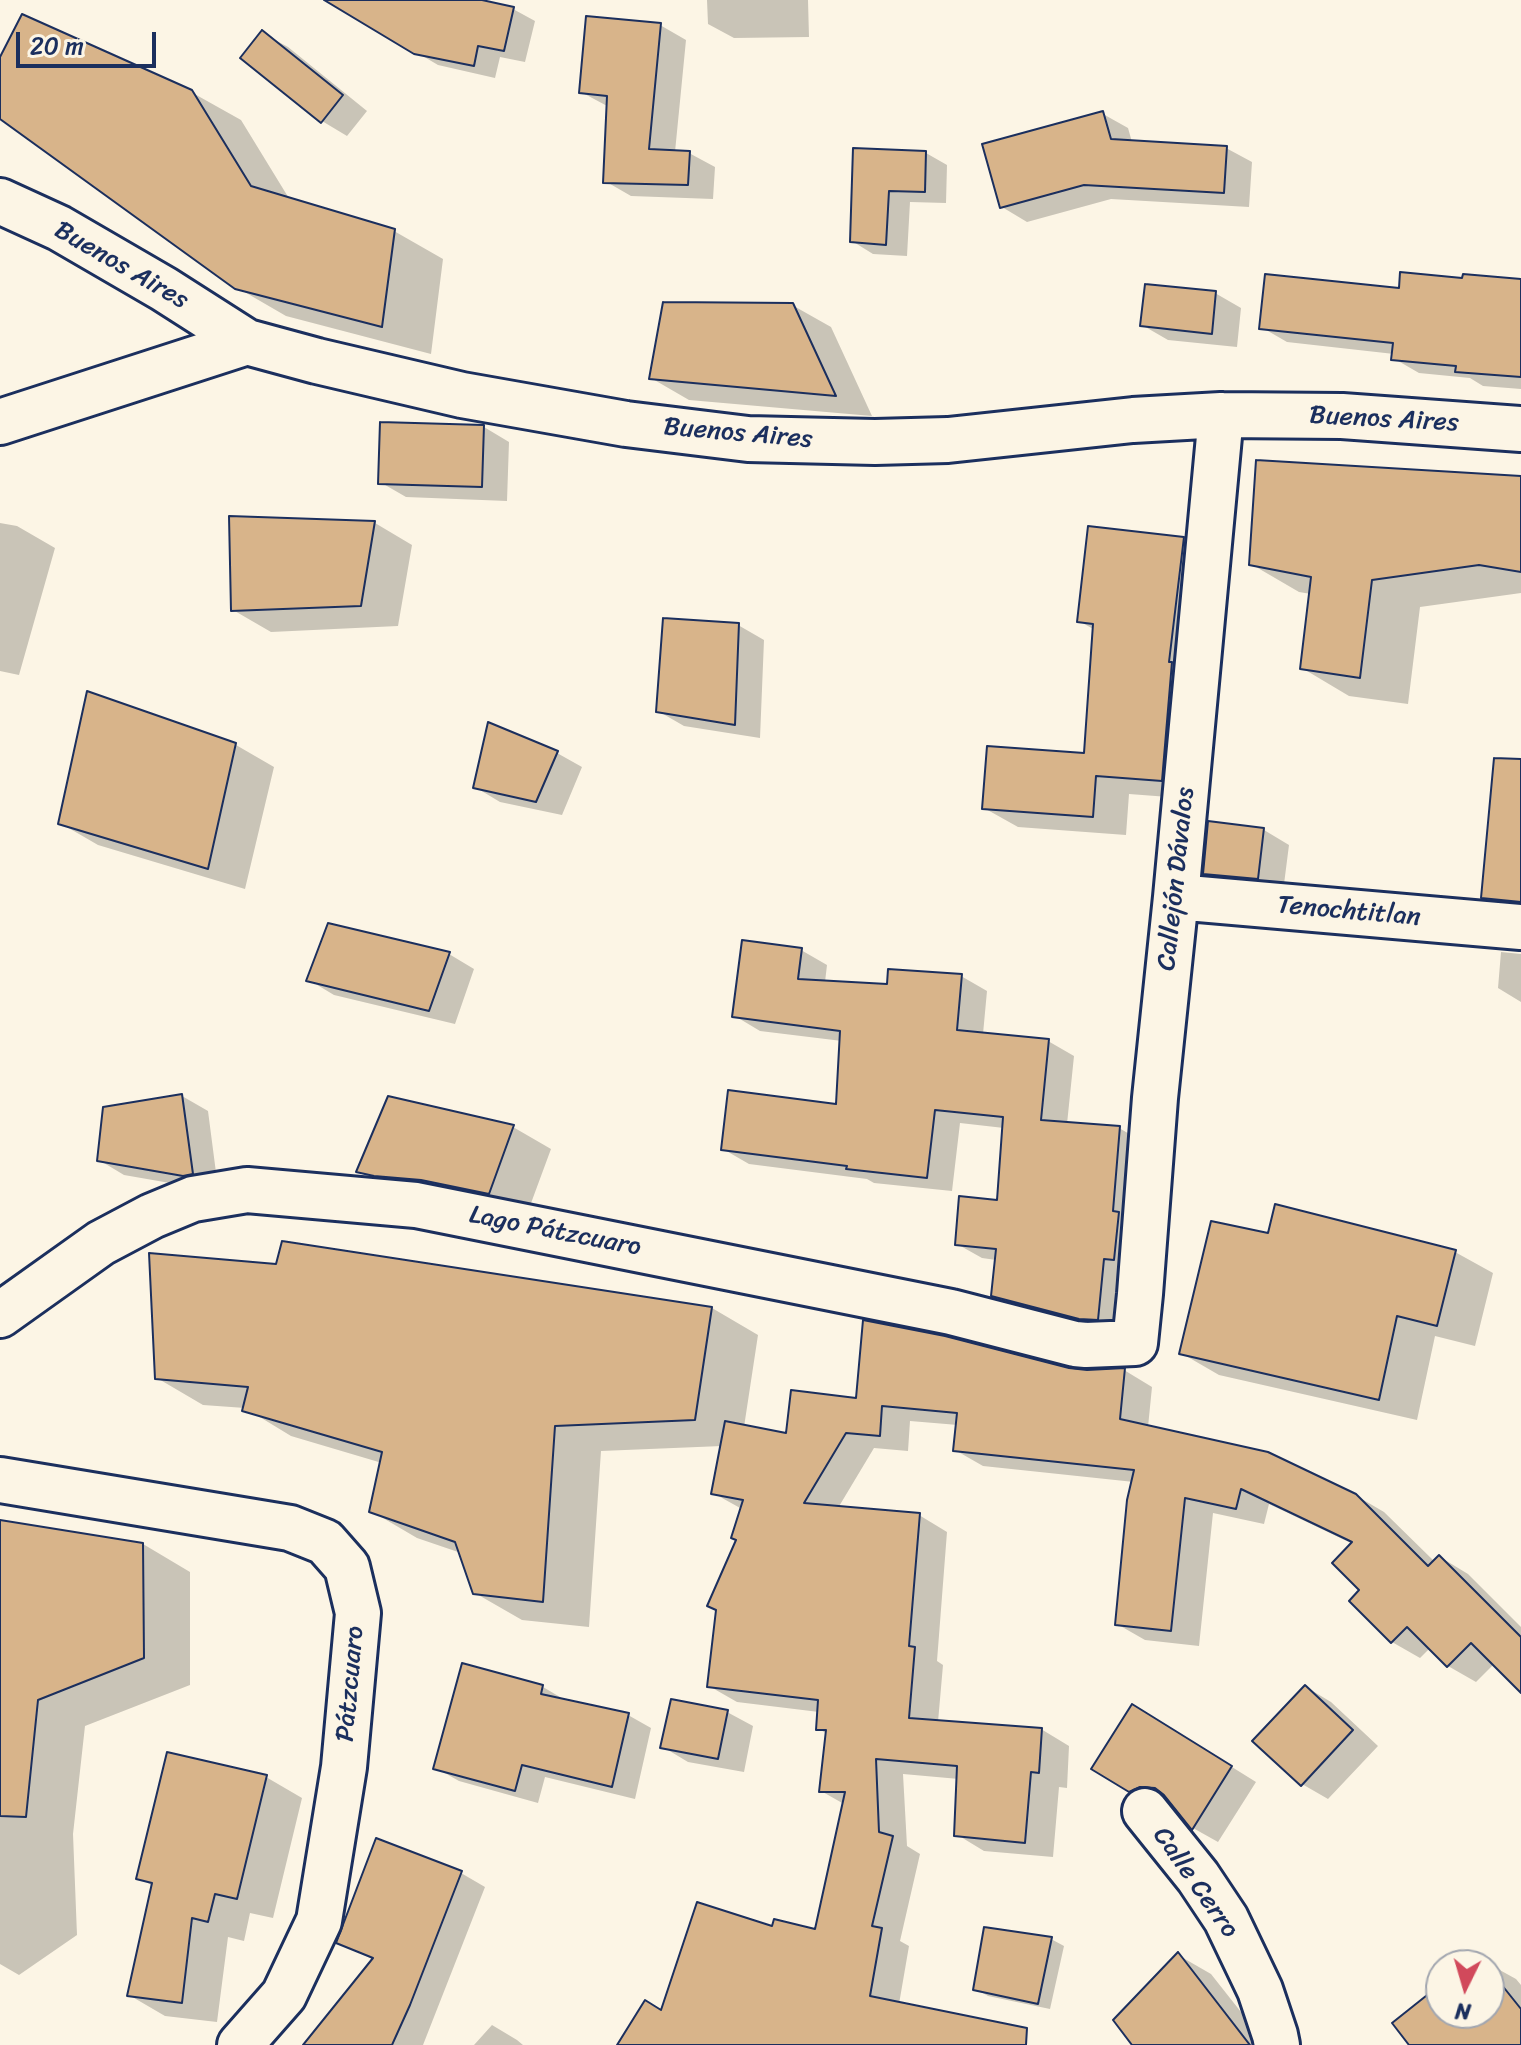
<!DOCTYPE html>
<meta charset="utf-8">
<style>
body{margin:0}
#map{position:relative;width:1521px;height:2045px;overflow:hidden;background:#fcf5e5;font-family:Sriracha,sans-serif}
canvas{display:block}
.north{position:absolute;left:1425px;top:1949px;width:80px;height:80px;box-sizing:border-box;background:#fcf5e5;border:2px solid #a2a6af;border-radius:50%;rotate:185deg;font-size:22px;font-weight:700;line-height:32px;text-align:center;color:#1b2f5e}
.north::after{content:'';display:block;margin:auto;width:28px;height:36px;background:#d1495b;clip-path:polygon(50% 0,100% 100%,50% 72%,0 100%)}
.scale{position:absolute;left:16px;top:32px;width:140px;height:36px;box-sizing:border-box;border:4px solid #1b2f5e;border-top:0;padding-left:10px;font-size:24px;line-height:28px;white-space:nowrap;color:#1b2f5e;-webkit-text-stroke:6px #fcf5e5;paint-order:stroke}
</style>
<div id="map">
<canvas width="1521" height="2045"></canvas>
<div class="north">N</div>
<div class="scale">20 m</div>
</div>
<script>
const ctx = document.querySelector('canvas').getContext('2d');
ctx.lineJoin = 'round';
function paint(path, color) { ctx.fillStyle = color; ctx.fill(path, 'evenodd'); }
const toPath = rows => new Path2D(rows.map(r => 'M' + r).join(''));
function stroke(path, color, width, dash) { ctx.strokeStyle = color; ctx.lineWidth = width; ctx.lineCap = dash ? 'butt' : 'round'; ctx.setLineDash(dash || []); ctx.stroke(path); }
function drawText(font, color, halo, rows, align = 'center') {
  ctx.font = font + ' Sriracha,sans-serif'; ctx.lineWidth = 6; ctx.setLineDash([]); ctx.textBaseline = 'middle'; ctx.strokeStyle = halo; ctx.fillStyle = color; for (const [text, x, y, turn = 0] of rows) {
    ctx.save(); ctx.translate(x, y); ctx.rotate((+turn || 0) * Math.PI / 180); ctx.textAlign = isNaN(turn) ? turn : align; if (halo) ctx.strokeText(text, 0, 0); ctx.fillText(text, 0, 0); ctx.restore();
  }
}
paint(toPath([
 [371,0,473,0,513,9,535,21,525,62,500,57,495,78,438,65,360,19],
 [707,0,808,0,809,37,734,38,708,24],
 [660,25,686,40,675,152,689,153,715,167,713,199,631,196,605,181,609,107,581,92],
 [262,33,288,47,367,111,347,136,322,121],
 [0,61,191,92,241,120,290,200,394,231,443,259,431,354,286,316,236,287,0,116],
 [1103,114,1128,128,1132,142,1226,148,1252,162,1249,207,1111,199,1027,222,1002,207],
 [855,150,926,153,947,165,946,203,910,202,907,256,873,254,852,241],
 [1521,281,1521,389,1483,386,1470,378,1419,373,1393,358,1394,354,1287,342,1261,327,1400,290],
 [1215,293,1241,308,1237,347,1168,340,1142,325],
 [792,305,831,327,872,416,689,400,651,378],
 [484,427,509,442,507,501,406,497,380,482],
 [1521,478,1521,593,1420,607,1408,704,1349,696,1302,668,1311,594,1299,592,1251,564],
 [231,518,375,523,412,545,398,626,271,632,233,610],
 [0,523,17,526,55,548,19,675,0,671],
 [1183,539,1217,558,1195,799,1129,794,1126,835,1018,827,984,808,1085,755,1095,630,1079,621],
 [738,625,764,640,760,738,684,726,658,711],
 [89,694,236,745,274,767,245,889,98,845,60,823],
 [557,753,582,767,562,815,500,802,475,787],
 [1521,781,1521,919,1484,897],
 [1264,830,1289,845,1283,892,1231,888,1205,873],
 [801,950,827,965,825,982,889,986,961,976,987,991,983,1034,1048,1041,1074,1056,1067,1124,1119,1128,1145,1143,1123,1333,1019,1310,993,1295,996,1260,982,1258,957,1244,998,1202,1004,1128,960,1123,952,1191,874,1183,867,1179,749,1164,723,1149,838,1106,842,1041,760,1031,735,1016],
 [1501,952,1521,954,1521,1002,1498,988],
 [449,954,474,969,455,1024,334,995,309,980],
 [182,1096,208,1111,218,1188,210,1190,124,1175,99,1160],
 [513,1127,551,1149,527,1214,396,1193,358,1171],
 [1269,1235,1455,1252,1493,1273,1475,1346,1435,1336,1417,1420,1219,1375,1181,1353],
 [283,1243,712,1308,758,1335,744,1427,788,1436,858,1401,1069,1370,1124,1370,1152,1387,1148,1427,1355,1495,1384,1512,1435,1562,1440,1557,1468,1574,1521,1627,1521,1690,1494,1664,1476,1682,1448,1666,1430,1648,1420,1658,1392,1642,1362,1590,1353,1544,1269,1504,1264,1524,1213,1513,1199,1646,1145,1640,1117,1624,1134,1482,983,1466,955,1450,958,1425,910,1421,908,1451,874,1448,838,1508,919,1515,947,1532,937,1661,943,1665,938,1722,1041,1729,1069,1746,1067,1788,1059,1787,1053,1857,984,1851,956,1834,959,1779,903,1774,907,1846,920,1854,900,1941,909,1946,899,2004,1006,2045,619,2045,773,1928,816,1932,844,1804,821,1791,827,1734,818,1728,819,1712,737,1702,709,1686,738,1540,742,1509,713,1493,722,1446,601,1451,589,1627,522,1620,475,1593,461,1553,417,1538,371,1511,382,1463,291,1436,245,1408,203,1405,157,1378,278,1267],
 [0,1522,143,1544,190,1572,190,1685,85,1726,73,1834,77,1935,19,1975,0,1964],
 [463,1665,543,1687,565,1700,628,1715,651,1728,635,1799,545,1777,538,1803,459,1781,436,1768],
 [1306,1687,1331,1702,1378,1746,1328,1799,1302,1784],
 [727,1712,753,1726,744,1772,688,1762,663,1747],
 [1158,1721,1256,1782,1218,1842,1193,1828,1171,1801,1167,1800,1156,1806,1130,1791],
 [266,1777,302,1798,273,1918,250,1913,244,1941,228,1937,217,2022,165,2016,129,1995,153,1886,139,1878],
 [461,1873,485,1887,423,2045,306,2045,374,1960,339,1942],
 [1051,1939,1064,1946,1050,2009,988,1996,976,1989],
 [1178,1955,1211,1974,1267,2045,1134,2045],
 [1478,1958,1516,1979,1521,1985,1521,2045,1412,2045,1441,1987,1441,2013,1489,2013,1489,1965,1469,1965],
 [492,2025,517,2040,523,2045,474,2045]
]), '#0003');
const building = toPath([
 [324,0,482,0,514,7,504,51,478,46,474,66,414,54,324,0],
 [22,14,192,90,251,186,395,229,382,327,235,289,0,119,0,57,22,14],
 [586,16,661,23,649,149,690,151,688,185,603,183,607,96,579,93,586,16],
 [262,30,343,95,321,123,240,58,262,30],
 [1103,111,1111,139,1227,146,1224,193,1084,185,1000,208,982,144,1103,111],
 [853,148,926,151,925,192,889,191,886,245,850,242,853,148],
 [1400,272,1462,278,1463,274,1521,279,1521,377,1455,372,1456,366,1391,360,1393,343,1259,329,1265,274,1399,288,1400,272],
 [1145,284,1216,291,1212,334,1140,326,1145,284],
 [663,302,793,303,836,396,649,379,663,302],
 [380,422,484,425,482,487,378,484,380,422],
 [1256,460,1521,476,1521,572,1479,565,1372,580,1360,678,1300,669,1311,577,1249,565,1256,460],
 [229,516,375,521,361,606,231,611,229,516],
 [1088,526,1184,537,1169,662,1172,662,1162,781,1096,776,1093,817,982,809,987,746,1084,753,1093,624,1077,622,1088,526],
 [663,618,739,623,735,725,656,712,663,618],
 [87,691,236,743,208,869,58,824,87,691],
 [488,722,558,751,536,802,473,788,488,722],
 [1494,758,1521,759,1521,902,1481,898,1494,758],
 [1208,821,1264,828,1258,879,1203,874,1208,821],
 [328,923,450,952,429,1011,306,981,328,923],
 [742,940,802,948,798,979,887,984,888,969,962,974,957,1030,1049,1039,1041,1120,1120,1126,1113,1211,1119,1212,1114,1260,1104,1259,1098,1320,1079,1319,991,1296,996,1249,955,1245,959,1196,997,1200,1003,1117,935,1110,927,1178,846,1169,847,1166,721,1150,728,1090,836,1104,840,1031,732,1017,742,940],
 [182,1094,193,1174,183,1176,97,1161,103,1107,182,1094],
 [388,1096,514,1125,489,1194,421,1180,374,1176,356,1172,388,1096],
 [1275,1204,1456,1250,1437,1326,1397,1316,1379,1400,1179,1354,1211,1221,1268,1233,1275,1204],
 [282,1241,712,1307,695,1420,555,1426,543,1602,473,1594,455,1542,369,1512,382,1452,242,1411,248,1387,155,1379,149,1253,276,1264,282,1241],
 [863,1320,945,1336,1069,1368,1087,1370,1125,1368,1120,1419,1268,1452,1356,1494,1428,1566,1439,1555,1521,1637,1521,1693,1471,1643,1447,1667,1407,1627,1391,1643,1349,1601,1359,1590,1332,1563,1352,1542,1241,1489,1236,1509,1185,1498,1171,1631,1115,1625,1127,1500,1134,1470,953,1451,957,1413,882,1406,880,1436,846,1433,804,1503,920,1513,909,1646,915,1647,909,1718,1042,1728,1039,1773,1031,1772,1025,1843,954,1836,957,1766,876,1759,879,1832,893,1836,872,1926,882,1928,870,1996,1027,2028,1026,2045,617,2045,645,2000,661,2010,697,1902,772,1926,774,1919,815,1929,845,1792,819,1792,826,1730,816,1730,818,1700,707,1687,716,1610,707,1606,736,1540,731,1538,743,1500,711,1494,725,1421,786,1433,791,1390,856,1398,863,1320],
 [0,1520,143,1543,144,1658,38,1700,26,1817,0,1816,0,1520],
 [462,1663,543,1685,541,1694,629,1713,612,1787,522,1765,515,1791,433,1769,462,1663],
 [1305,1685,1353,1730,1301,1786,1252,1741,1305,1685],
 [671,1699,728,1710,718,1759,660,1748,671,1699],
 [1132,1704,1232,1766,1192,1830,1164,1795,1155,1788,1140,1787,1129,1792,1091,1769,1132,1704],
 [167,1752,267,1775,237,1899,215,1894,208,1922,192,1918,182,2003,127,1996,152,1883,136,1879,167,1752],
 [376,1838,462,1871,410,2005,392,2045,303,2045,373,1958,336,1943,376,1838],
 [984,1927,1052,1937,1038,2004,973,1990,984,1927],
 [1178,1952,1250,2045,1132,2045,1113,2020,1178,1952],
 [1489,1969,1521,2009,1521,2045,1409,2045,1392,2023,1441,1984,1441,2013,1489,2013,1489,1969]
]);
paint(building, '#d8b48a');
stroke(building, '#1b2f5e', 2);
const minor = toPath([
 [0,201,59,228,164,289,247,342,317,361,462,395,626,424,748,439,875,442,948,440,1133,420,1221,415,1342,416,1521,429],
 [0,422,247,342],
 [1176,897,1521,927],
 [0,1315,101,1243,152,1216,193,1199,247,1190,416,1205,951,1312,1075,1344,1086,1345,1135,1343,1140,1294,1155,1098,1176,897,1221,415],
 [0,1480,290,1528,325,1542,347,1567,358,1613,344,1767,319,1921,284,1995,240,2045],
 [1145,1811,1198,1877,1226,1919,1260,1990,1275,2035,1277,2045]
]);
stroke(minor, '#1b2f5e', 50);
stroke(minor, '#fcf5e5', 44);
drawText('26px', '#1b2f5e', '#fcf5e5', [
 ["Buenos Aires",121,266,30],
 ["Buenos Aires",1384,420,3],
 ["Buenos Aires",738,434,5],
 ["Callejón Dávalos",1177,879,-84],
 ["Tenochtitlan",1349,912,5],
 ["Lago Pátzcuaro",555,1232,11],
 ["Pátzcuaro",351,1684,-85],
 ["Calle Cerro",1195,1883,55]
]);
</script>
